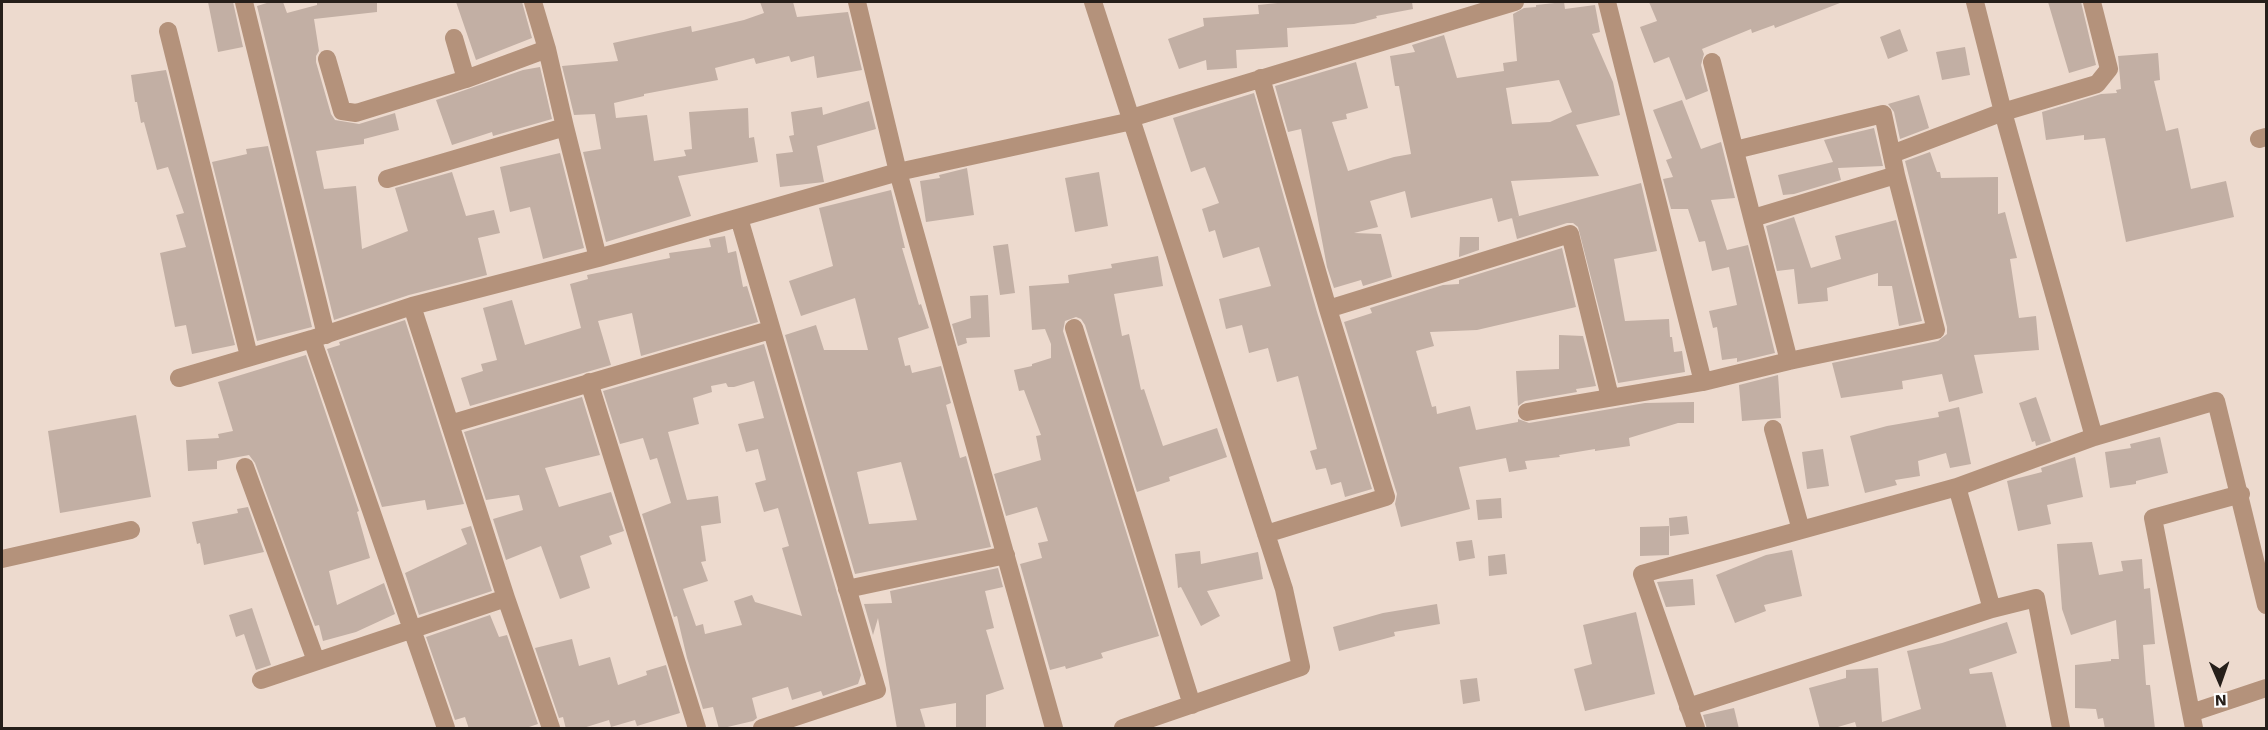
<!DOCTYPE html>
<style>
body{margin:0}
#map{position:relative;width:2268px;height:730px;overflow:hidden;background:#eddace;font-family:"Work Sans",sans-serif}
canvas{display:block}
.frame{position:absolute;inset:0;border:3px solid #261f1a;pointer-events:none}
.north{position:absolute;left:2190px;top:652px;width:60px;height:60px;-webkit-text-stroke:4px #fff;paint-order:stroke;rotate:178deg;font-size:16px;font-weight:700;line-height:24px;text-align:center;color:#261f1a}
.north::after{content:'';display:block;margin:auto;width:21px;height:27px;background:#261f1a;clip-path:polygon(50% 0,100% 100%,50% 72%,0 100%)}
</style>
<div id="map">
<canvas width="2268" height="730"></canvas>
<div class="frame"></div>
<div class="north">N</div>
</div>
<script>
const ctx = document.querySelector('canvas').getContext('2d');
ctx.lineJoin = 'round';
function paint(path, color) { ctx.fillStyle = color; ctx.fill(path, 'evenodd'); }
const toPath = rows => new Path2D(rows.map(r => 'M' + r).join(''));
function stroke(path, color, width, dash) { ctx.strokeStyle = color; ctx.lineWidth = width; ctx.lineCap = dash ? 'butt' : 'round'; ctx.setLineDash(dash || []); ctx.stroke(path); }
paint(toPath([
 [208,2,233,2,243,47,218,52],
 [270,2,283,2,287,13,317,5,317,2,377,2,377,12,314,19,319,51,316,56,316,62,331,114,335,120,359,124,395,113,399,130,364,139,364,144,316,151,324,189,356,186,362,249,408,231,395,188,452,172,466,216,494,210,500,233,478,238,487,275,409,295,334,320,257,6],
 [456,2,522,2,532,38,476,60],
 [760,2,793,2,797,17,848,12,862,70,817,78,814,56,791,62,789,56,756,64,754,58,715,68,718,80,644,94,644,96,614,103,616,118,647,115,654,161,686,156,684,150,692,149,689,112,748,108,749,138,754,137,758,162,678,176,691,216,606,242,583,152,601,149,595,114,574,115,562,66,618,61,613,43,691,26,692,32,744,20,764,13],
 [1287,2,1412,2,1413,9,1376,16,1377,18,1354,24,1287,28,1288,47,1236,50,1237,68,1207,70,1206,60,1179,69,1168,39,1204,26,1203,18,1259,14,1258,5],
 [1564,2,1565,9,1595,5,1600,32,1592,34,1613,82,1620,115,1576,125,1599,176,1511,181,1519,216,1498,222,1492,198,1411,218,1405,191,1370,201,1378,227,1354,233,1381,234,1392,277,1363,286,1361,280,1334,288,1327,267,1301,129,1288,132,1275,86,1356,62,1368,108,1346,114,1347,119,1332,122,1348,171,1394,157,1411,154,1399,86,1395,86,1390,56,1415,52,1412,45,1444,35,1457,78,1504,71,1503,63,1517,61,1513,14,1524,8,1536,7,1536,5],
 [1559,80,1572,112,1550,122,1512,124,1506,88],
 [1649,2,1840,2,1840,3,1775,28,1774,25,1752,33,1751,29,1702,49,1704,54,1701,65,1708,91,1686,100,1669,57,1654,63,1640,27,1657,21],
 [2048,2,2081,2,2096,65,2069,73],
 [1900,29,1908,51,1888,59,1880,37],
 [1965,47,1970,75,1942,80,1936,52],
 [2158,53,2160,80,2154,81,2166,131,2178,128,2191,189,2226,181,2234,217,2126,242,2105,138,2084,140,2084,135,2046,140,2042,112,2101,94,2117,93,2116,90,2121,89,2118,56],
 [540,67,552,119,493,136,492,132,452,145,436,100,523,70],
 [166,70,235,345,192,354,186,325,175,327,160,253,186,247,176,215,184,213,168,167,157,170,144,122,141,123,137,102,135,102,131,75],
 [1254,93,1317,312,1372,489,1345,497,1341,482,1331,485,1326,468,1316,470,1310,451,1317,449,1298,376,1277,382,1268,348,1249,353,1242,325,1226,329,1219,299,1271,286,1259,247,1223,258,1215,230,1209,232,1202,209,1219,203,1205,167,1191,172,1173,118],
 [1919,95,1929,128,1900,139,1894,112,1888,104],
 [1682,100,1701,149,1721,142,1735,198,1711,200,1727,250,1748,245,1775,353,1737,362,1737,358,1722,360,1717,327,1713,328,1709,311,1737,305,1729,267,1712,271,1705,241,1699,242,1688,209,1671,209,1663,179,1673,177,1666,160,1672,158,1653,110],
 [869,101,876,129,817,146,824,182,780,187,776,154,793,152,789,136,794,135,791,112,822,107,823,115],
 [1874,128,1883,166,1838,168,1841,180,1794,194,1783,195,1778,175,1833,162,1824,140],
 [268,146,312,327,257,341,212,162,247,154,246,149],
 [1930,152,1937,172,1940,172,1941,178,1998,177,1998,214,2005,212,2017,258,2010,259,2019,318,2036,316,2039,350,1974,355,1983,393,1949,402,1942,374,1902,381,1903,389,1841,398,1832,363,1938,341,1947,334,1947,327,1905,161],
 [560,153,584,248,543,259,530,207,510,212,500,167],
 [967,168,974,215,926,222,920,181,940,178,939,175],
 [1099,172,1108,226,1075,232,1065,178],
 [1641,183,1657,251,1614,259,1625,321,1669,319,1670,337,1672,337,1674,352,1682,351,1685,372,1618,383,1578,227,1573,223,1567,223,1517,239,1512,218],
 [891,190,905,248,902,248,919,305,921,304,929,328,898,338,905,366,910,365,912,373,941,366,951,403,946,405,960,458,966,456,991,547,855,574,785,335,816,325,824,350,868,350,855,298,801,316,789,281,833,266,819,208],
 [901,462,917,520,869,524,857,472],
 [1794,217,1811,268,1841,259,1835,236,1896,220,1922,321,1899,326,1892,286,1878,286,1878,273,1827,288,1828,301,1798,304,1794,269,1777,271,1766,226],
 [725,236,728,253,736,251,743,287,747,286,758,322,641,356,632,313,598,321,611,365,470,406,461,378,483,371,481,364,497,360,483,308,512,300,525,345,581,328,570,284,588,279,587,275,670,258,669,253,711,247,709,239],
 [1460,237,1479,237,1479,250,1459,257],
 [1008,244,1015,293,1000,295,993,246],
 [1562,248,1576,307,1477,330,1430,332,1434,346,1416,351,1432,407,1436,406,1437,414,1470,406,1476,430,1518,422,1518,419,1529,423,1645,403,1694,402,1694,423,1678,423,1629,438,1630,446,1595,451,1595,449,1559,455,1560,457,1525,461,1527,469,1509,472,1506,458,1459,467,1470,509,1401,527,1395,504,1397,494,1344,322,1372,313,1370,308,1443,285,1459,284,1459,280],
 [1158,256,1163,286,1114,294,1122,336,1129,334,1141,390,1144,389,1163,446,1217,428,1227,457,1169,477,1170,481,1137,492,1085,325,1081,319,1076,317,1065,321,1063,331,1159,636,1101,653,1103,658,1066,669,1065,666,1050,670,1020,564,1042,558,1038,543,1048,541,1037,507,1006,516,994,474,1041,460,1036,436,1041,435,1024,390,1019,391,1014,370,1032,366,1032,364,1051,358,1051,344,1045,329,1032,330,1029,286,1069,283,1068,275,1112,268,1111,264],
 [988,295,990,337,966,338,967,343,958,346,952,324,971,318,970,296],
 [405,320,464,504,427,510,425,500,382,507,327,349,340,345,339,342],
 [1559,335,1583,336,1596,386,1576,389,1577,392,1525,401,1518,406,1516,371,1559,369],
 [764,344,861,675,858,684,823,696,821,691,792,700,788,687,752,698,757,718,753,721,719,729,713,707,703,709,687,658,677,616,674,617,642,514,671,503,657,458,650,460,643,438,620,444,603,391],
 [754,381,764,418,738,424,746,452,758,449,766,480,755,483,764,512,778,508,789,546,782,548,802,616,755,602,752,595,734,601,742,625,705,634,703,624,696,626,683,589,708,581,701,562,706,561,701,526,721,523,718,496,687,500,668,432,699,424,693,398,712,392,711,386,726,383,728,387,734,387],
 [306,355,359,511,357,512,370,558,329,571,337,605,384,583,395,614,356,632,323,641,319,625,315,626,255,463,249,455,217,461,217,469,188,471,186,440,219,438,218,434,233,431,218,382],
 [1778,375,1781,418,1742,421,1739,385],
 [582,397,600,455,545,468,559,507,611,492,624,531,609,536,612,544,580,556,590,588,560,599,541,546,506,560,493,519,523,510,519,495,486,500,464,432],
 [2036,397,2051,441,2036,446,2035,441,2032,442,2019,403],
 [1959,407,1971,464,1950,468,1946,453,1918,461,1920,476,1895,480,1897,485,1865,493,1850,436,1887,426,1939,417,1938,412],
 [136,415,151,497,60,513,48,431],
 [2160,437,2168,473,2136,481,2136,484,2110,488,2105,452,2131,448,2130,444],
 [1823,449,1829,486,1807,489,1802,452],
 [2075,457,2083,497,2047,505,2051,524,2018,531,2007,481,2042,472,2041,468],
 [1501,498,1502,518,1478,520,1476,500],
 [248,507,264,552,204,565,200,543,197,544,192,522,238,513,237,509],
 [1687,516,1689,534,1670,536,1669,518],
 [471,526,492,591,419,615,405,573,467,544,461,529],
 [1669,526,1669,555,1640,556,1640,527],
 [1472,540,1475,558,1459,561,1456,542],
 [2092,542,2099,575,2123,571,2121,561,2142,559,2144,589,2150,588,2153,621,2155,644,2143,645,2146,685,2150,685,2155,729,2105,729,2103,718,2098,719,2096,709,2075,708,2075,665,2111,661,2111,659,2119,659,2116,620,2071,635,2062,609,2057,544],
 [1792,550,1802,596,1764,605,1766,611,1735,623,1716,575,1766,555],
 [1200,551,1201,564,1258,552,1263,579,1207,591,1220,616,1201,626,1181,587,1178,588,1175,554],
 [1505,554,1507,574,1489,576,1488,556],
 [998,568,1003,587,985,591,994,628,986,630,1004,689,986,695,986,729,956,729,956,703,920,709,926,729,897,729,878,618,873,635,864,604,892,603,890,591],
 [1693,579,1695,605,1666,607,1657,582],
 [1437,604,1440,624,1394,632,1395,636,1339,651,1333,627,1383,613],
 [252,608,271,665,256,670,244,634,236,637,229,615],
 [1636,612,1655,694,1585,711,1574,669,1592,664,1583,625],
 [490,615,499,637,507,635,538,724,523,729,469,729,465,717,455,720,426,637],
 [2007,622,2017,653,1969,669,1970,674,1992,672,2007,729,1857,729,1855,722,1831,729,1820,729,1809,688,1846,678,1846,670,1878,668,1882,722,1921,709,1907,651,1942,643],
 [572,639,579,666,610,657,618,685,647,675,646,671,666,665,680,713,637,726,635,720,611,727,609,720,580,729,566,729,563,717,559,718,535,648],
 [1477,678,1480,701,1463,704,1460,680],
 [1734,708,1739,729,1707,729,1703,715]
]), '#c2afa4');
stroke(toPath([
 [244,2,326,335],
 [533,2,547,49,565,127,598,258],
 [857,2,898,172,1054,728],
 [1093,2,1284,589,1301,667,1123,728],
 [1607,2,1703,382],
 [1975,2,2003,112,2094,437,1957,487,1992,609,2036,598,2061,728],
 [168,31,249,356],
 [454,38,466,79],
 [327,59,342,111,356,113,466,79,547,49],
 [1712,62,1789,361],
 [1261,78,1328,309,1386,497,1266,534],
 [1131,118,1515,2],
 [2259,139,2266,137],
 [1735,150,1883,114,1896,175,1753,218],
 [1892,154,2003,112,2097,84,2109,69,2092,2],
 [387,179,565,127],
 [739,218,877,690,762,728],
 [412,306,506,598,551,728],
 [1328,309,1570,234,1610,397],
 [1074,328,1192,705],
 [312,339,446,728],
 [179,378,312,339,412,306,598,258,898,172,1132,121],
 [589,382,697,728],
 [1527,412,1703,382,1789,361,1936,330,1896,175],
 [450,424,770,330],
 [1773,429,1801,530],
 [2094,437,2216,401,2266,605],
 [245,467,316,661],
 [2,559,131,530],
 [847,589,1006,555],
 [261,680,506,598],
 [1688,707,1992,609],
 [2191,713,2153,518,2241,494],
 [1696,728,1642,574,1957,487],
 [2194,728,2191,713,2266,688]
]), '#b4927b', 18);
</script>
